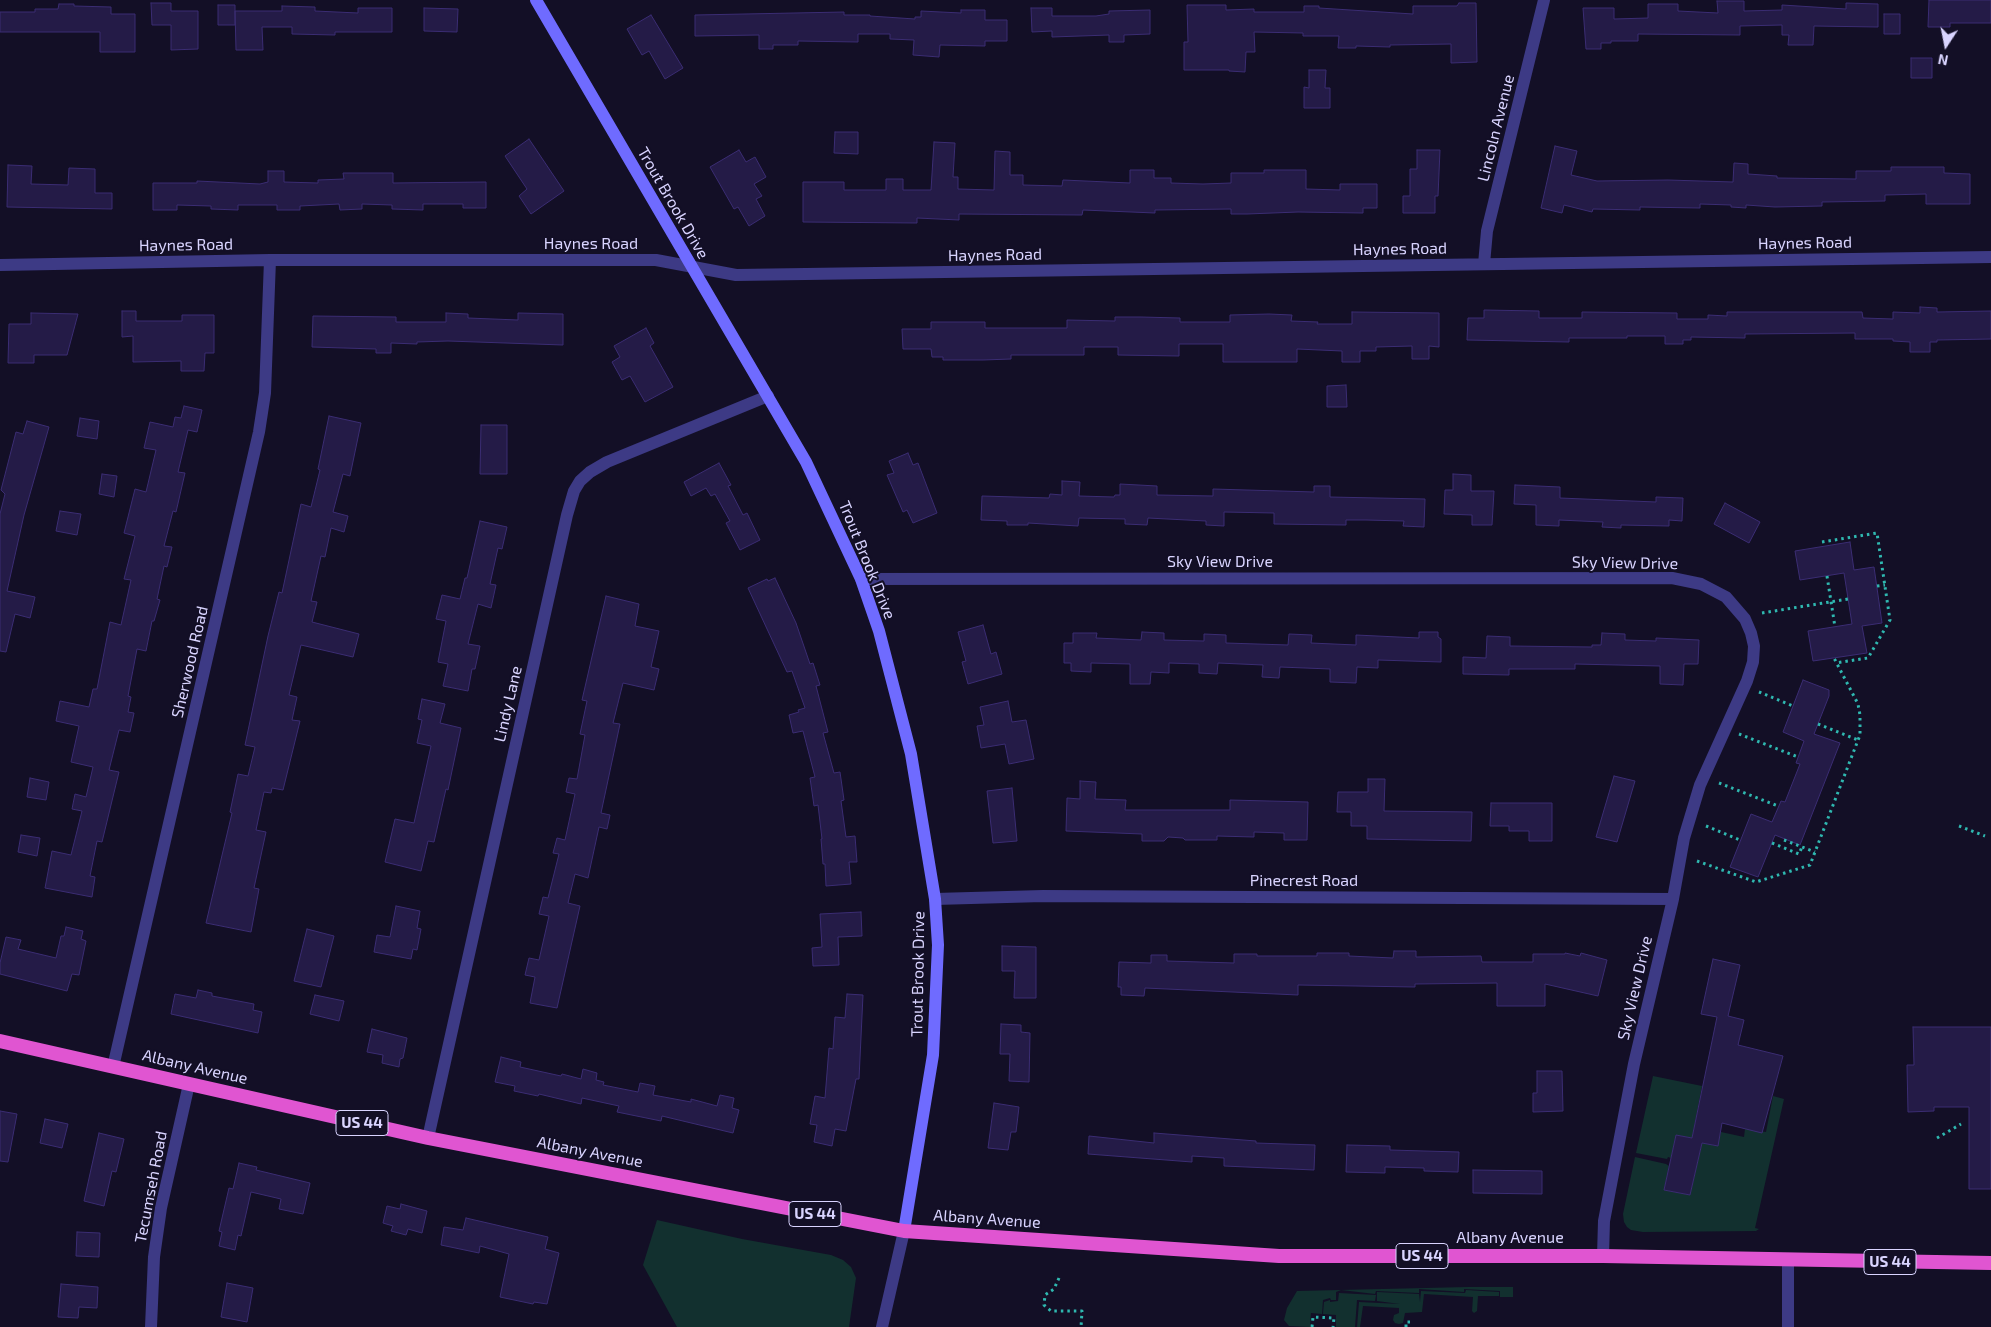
<!DOCTYPE html>
<style>
body{margin:0}
#map{position:relative;width:1991px;height:1327px;overflow:hidden;background:#130f26;font-family:"Exo 2",sans-serif}
canvas{display:block}
.north{position:absolute;left:1921px;top:20px;width:50px;height:50px;-webkit-text-stroke:4px #130f26;paint-order:stroke;rotate:191deg;font-size:14px;font-weight:700;line-height:20px;text-align:center;color:#d9d4ff}
.north::after{content:'';display:block;margin:auto;width:18px;height:22px;background:#d9d4ff;clip-path:polygon(50% 0,100% 100%,50% 72%,0 100%)}
</style>
<div id="map">
<canvas width="1991" height="1327"></canvas>
<div class="north">N</div>
</div>
<script>
const ctx = document.querySelector('canvas').getContext('2d');
ctx.lineJoin = 'round';
function paint(path, color) { ctx.fillStyle = color; ctx.fill(path, 'evenodd'); }
const toPath = rows => new Path2D(rows.map(r => 'M' + r).join(''));
function stroke(path, color, width, dash) { ctx.strokeStyle = color; ctx.lineWidth = width; ctx.lineCap = dash ? 'butt' : 'round'; ctx.setLineDash(dash || []); ctx.stroke(path); }
function drawText(font, color, halo, rows, align = 'center') {
  ctx.font = font + ' "Exo 2",sans-serif'; ctx.lineWidth = 4; ctx.setLineDash([]); ctx.textBaseline = 'middle'; ctx.strokeStyle = halo; ctx.fillStyle = color; for (const [text, x, y, turn = 0] of rows) {
    ctx.save(); ctx.translate(x, y); ctx.rotate((+turn || 0) * Math.PI / 180); ctx.textAlign = isNaN(turn) ? turn : align; if (halo) ctx.strokeText(text, 0, 0); ctx.fillText(text, 0, 0); ctx.restore();
  }
}
paint(toPath([
 [1653,1076,1702,1086,1692,1138,1676,1135,1671,1158,1668,1157,1667,1159,1636,1153],
 [1773,1096,1784,1099,1755,1228,1759,1229,1756,1231,1643,1232,1631,1230,1627,1227,1624,1222,1623,1214,1635,1157,1666,1164,1669,1166,1664,1190,1690,1195,1702,1143,1717,1146,1721,1132,1744,1137,1745,1129,1766,1132],
 [657,1220,742,1239,831,1255,843,1260,851,1267,856,1278,849,1327,677,1327,643,1265],
 [1468,1287,1513,1287,1513,1297,1500,1297,1500,1291,1464,1289,1464,1292,1419,1289,1419,1293,1376,1291,1375,1294,1341,1290,1336,1292,1336,1300,1331,1300,1330,1298,1323,1300,1322,1314,1311,1313,1310,1327,1289,1326,1284,1320,1287,1308,1297,1291],
 [1466,1290,1499,1292,1499,1296,1478,1296,1477,1311,1474,1313,1472,1311,1473,1297,1424,1294,1422,1312,1405,1313,1403,1323,1399,1324,1395,1323,1393,1320,1394,1315,1399,1313,1399,1308,1363,1306,1360,1327,1357,1327,1359,1302,1400,1304,1377,1301,1377,1292,1419,1294,1420,1302,1421,1291,1465,1293],
 [1339,1293,1376,1295,1375,1301,1357,1300,1355,1327,1336,1327,1336,1315,1323,1314,1324,1302,1330,1300,1330,1302,1338,1301]
]), '#12302f');
const building = toPath([
 [1929,0,1991,0,1991,23,1950,23,1950,27,1928,27,1929,0],
 [1717,1,1744,1,1744,11,1782,10,1782,5,1846,9,1846,3,1878,4,1878,27,1814,26,1813,45,1788,45,1789,35,1782,35,1782,25,1740,26,1740,35,1638,34,1638,41,1611,41,1611,43,1601,43,1601,49,1586,49,1583,8,1614,8,1614,19,1648,18,1648,4,1678,4,1678,11,1718,13,1717,1],
 [151,3,171,3,171,11,198,11,198,49,171,50,171,25,152,25,151,3],
 [1459,3,1476,3,1477,62,1451,63,1451,44,1390,45,1390,47,1356,46,1356,48,1338,48,1339,36,1303,36,1303,33,1254,32,1255,52,1246,52,1245,72,1229,71,1229,70,1184,70,1184,42,1188,42,1187,5,1226,5,1226,10,1254,9,1254,12,1304,12,1304,6,1319,6,1319,8,1413,14,1413,6,1457,6,1459,3],
 [59,4,74,4,74,6,111,7,111,14,135,14,135,52,100,52,100,32,0,32,0,12,35,12,35,9,58,9,59,4],
 [218,5,235,5,235,25,218,25,218,5],
 [282,6,315,7,315,11,358,13,358,8,392,8,392,32,335,32,335,35,292,34,292,27,262,27,263,50,236,50,235,11,282,11,282,6],
 [424,8,458,9,457,32,424,31,424,8],
 [1031,8,1052,8,1052,16,1096,16,1109,14,1109,11,1150,10,1150,34,1124,35,1124,42,1109,42,1109,35,1052,37,1052,31,1032,32,1031,8],
 [961,10,985,10,985,20,1007,20,1007,41,985,41,985,46,940,45,939,57,913,55,914,40,890,39,890,34,858,34,858,42,798,41,798,45,773,45,773,49,759,49,759,35,695,36,695,15,844,12,844,15,870,15,870,16,915,19,915,17,921,17,921,11,961,13,961,10],
 [1884,14,1900,14,1900,34,1884,34,1884,14],
 [651,15,683,68,665,79,649,51,642,55,627,29,651,15],
 [1911,58,1932,58,1932,78,1911,78,1911,58],
 [1309,70,1326,70,1325,88,1330,88,1330,108,1304,108,1304,87,1309,88,1309,70],
 [835,132,858,132,858,154,834,153,835,132],
 [529,139,564,191,531,214,519,196,527,189,505,156,529,139],
 [934,142,955,143,953,177,958,177,958,189,994,190,995,151,1010,152,1010,175,1023,175,1023,185,1062,186,1063,180,1130,183,1130,170,1154,170,1154,178,1171,178,1171,183,1203,184,1231,183,1231,173,1264,173,1264,170,1306,170,1306,189,1340,190,1340,184,1377,184,1377,208,1363,208,1363,213,1298,212,1247,214,1231,214,1231,209,1155,210,1155,213,1083,210,1082,215,959,214,959,220,917,218,917,223,803,222,803,182,844,182,844,190,886,190,886,179,903,179,903,190,931,190,934,142],
 [1555,146,1577,151,1571,175,1597,181,1668,180,1733,182,1734,163,1748,164,1748,174,1777,176,1777,178,1856,179,1856,171,1891,171,1891,167,1944,167,1944,173,1970,174,1970,204,1926,204,1926,194,1885,195,1885,201,1822,202,1822,206,1775,207,1746,205,1746,208,1731,207,1731,205,1700,204,1700,208,1640,207,1640,210,1593,209,1592,212,1564,205,1562,213,1541,208,1555,146],
 [739,150,746,162,755,157,766,177,754,184,762,196,756,199,765,216,749,226,738,207,734,209,710,167,739,150],
 [1417,150,1440,150,1438,196,1435,196,1435,213,1403,213,1403,196,1410,196,1410,169,1417,169,1417,150],
 [8,165,32,166,31,184,68,185,69,168,95,169,95,193,112,193,112,209,7,207,8,165],
 [268,171,284,171,284,182,318,183,318,180,344,179,343,173,393,173,393,183,486,182,486,208,463,208,463,204,423,204,423,210,392,209,392,205,362,204,362,209,340,210,339,204,300,206,300,210,277,210,277,205,238,205,238,210,211,209,211,206,177,205,177,210,153,210,153,183,197,183,197,181,260,184,268,182,268,171],
 [1920,307,1937,308,1937,312,1991,311,1991,339,1937,340,1937,342,1930,342,1930,352,1910,352,1910,342,1893,341,1893,339,1855,339,1855,333,1745,334,1745,338,1691,337,1691,340,1683,340,1683,344,1665,344,1665,336,1627,336,1627,338,1569,338,1569,342,1467,340,1468,318,1484,318,1484,310,1539,311,1539,318,1582,318,1582,312,1677,313,1677,319,1708,319,1708,315,1727,316,1727,312,1862,312,1863,318,1893,319,1893,312,1920,313,1920,307],
 [122,311,136,311,136,321,182,321,182,315,214,315,214,353,205,353,204,371,181,371,181,361,133,362,133,336,122,337,122,311],
 [1352,312,1439,313,1439,347,1429,346,1429,359,1412,359,1412,346,1376,347,1376,351,1360,351,1360,362,1342,362,1342,351,1297,349,1297,362,1223,362,1223,344,1179,344,1179,356,1118,355,1118,347,1084,347,1084,355,1011,355,1011,359,983,360,943,360,943,357,932,357,931,349,903,349,902,329,931,329,931,322,985,322,985,328,1067,328,1067,320,1115,321,1115,317,1141,317,1180,318,1180,322,1230,322,1230,315,1269,314,1292,315,1291,321,1318,322,1317,324,1352,324,1352,312],
 [31,313,78,314,67,355,34,355,34,363,8,363,9,324,31,324,31,313],
 [446,313,468,314,468,318,518,320,518,313,563,314,563,345,448,341,417,342,417,344,391,343,391,353,376,353,376,349,312,347,313,316,396,317,396,322,446,322,446,313],
 [646,328,654,343,650,346,673,387,645,402,630,376,622,380,612,362,620,357,614,346,646,328],
 [1346,385,1347,407,1327,407,1327,386,1346,385],
 [184,406,202,410,197,432,188,430,178,472,185,473,176,512,173,511,164,546,172,547,167,567,164,566,157,599,160,600,154,621,152,621,146,651,137,649,128,696,131,697,128,712,134,713,130,732,119,730,109,770,119,772,102,842,97,841,90,876,95,877,92,897,45,888,52,851,71,855,82,811,72,809,75,794,86,797,93,767,71,762,79,726,56,721,60,701,89,707,93,689,97,689,110,622,121,625,131,580,124,579,135,536,124,533,135,489,146,492,156,450,144,448,150,422,173,427,175,417,181,418,184,406],
 [329,416,361,423,350,476,343,474,333,512,348,516,344,532,331,528,325,557,321,556,311,601,317,602,312,622,359,634,353,657,301,645,289,695,297,697,292,720,300,721,283,790,272,788,271,793,264,792,256,830,266,832,254,888,259,889,251,932,206,923,232,813,230,812,238,774,248,776,255,747,245,745,268,636,279,592,282,593,301,504,311,507,320,470,318,469,329,416],
 [80,418,99,421,97,439,77,436,80,418],
 [27,421,49,427,24,515,7,591,35,597,30,618,15,614,6,652,0,651,0,514,5,494,1,490,16,432,23,434,27,421],
 [481,425,507,425,507,474,480,474,481,425],
 [908,453,913,465,918,463,937,513,913,523,907,510,903,512,887,475,894,473,889,461,908,453],
 [719,463,731,485,728,486,743,515,747,513,760,540,740,550,726,523,730,521,715,494,711,496,706,488,691,496,684,482,719,463],
 [102,474,117,476,114,497,99,494,102,474],
 [1453,474,1471,475,1471,491,1494,491,1492,525,1472,525,1472,515,1444,514,1445,490,1453,490,1453,474],
 [1062,481,1080,482,1079,496,1114,497,1115,495,1120,495,1120,484,1157,486,1157,495,1213,496,1213,489,1314,492,1314,486,1330,486,1330,497,1425,499,1424,527,1403,526,1404,521,1366,520,1346,520,1346,525,1274,524,1274,513,1224,512,1224,526,1206,525,1206,521,1148,518,1147,525,1125,524,1125,519,1079,518,1078,526,1028,523,1028,525,1007,525,1007,521,981,520,982,496,1049,498,1050,494,1062,495,1062,481],
 [1515,485,1560,487,1560,498,1656,502,1656,497,1683,498,1682,521,1669,520,1669,526,1621,525,1621,528,1602,527,1603,522,1559,520,1559,526,1536,525,1536,505,1514,504,1515,485],
 [1725,503,1760,522,1749,543,1714,524,1725,503],
 [60,511,81,514,77,535,56,531,60,511],
 [480,521,507,527,502,549,498,548,490,584,496,585,491,608,478,604,468,644,480,646,475,669,472,669,468,691,443,686,448,664,438,662,446,621,436,619,442,595,460,599,465,578,467,578,480,521],
 [1850,542,1854,570,1874,567,1882,623,1862,626,1867,653,1813,661,1808,631,1852,624,1844,573,1800,580,1795,551,1850,542],
 [775,578,796,623,810,664,813,663,820,685,816,686,828,732,823,733,834,773,840,772,844,800,841,801,846,837,855,836,857,862,849,862,851,884,826,886,825,864,823,864,821,839,822,839,818,805,814,806,810,778,815,777,803,731,793,733,789,715,799,712,798,710,805,708,792,671,787,672,748,588,767,579,768,581,775,578],
 [606,596,639,604,635,626,659,631,651,667,659,669,654,690,623,683,613,723,620,724,601,813,610,815,607,829,599,827,588,878,575,874,568,903,580,906,557,1008,530,1003,535,977,525,975,529,958,539,960,549,916,539,914,543,897,548,898,559,854,553,853,557,838,565,840,575,794,566,792,569,778,577,779,585,735,580,734,587,701,582,700,606,596],
 [983,625,991,654,996,652,1002,674,968,684,962,662,966,661,958,632,983,625],
 [1142,632,1164,633,1164,640,1204,641,1204,634,1226,635,1226,643,1288,645,1289,634,1312,635,1311,643,1356,645,1356,635,1419,638,1419,632,1438,632,1438,637,1441,639,1441,662,1378,660,1378,668,1357,667,1356,683,1330,682,1330,669,1280,667,1279,678,1262,677,1263,665,1218,663,1217,674,1199,673,1199,664,1169,663,1169,673,1151,672,1150,684,1130,684,1130,664,1091,663,1091,672,1071,671,1071,663,1064,663,1064,643,1073,643,1073,633,1097,633,1096,638,1141,640,1142,632],
 [1602,633,1625,634,1625,640,1656,641,1656,638,1699,640,1698,664,1684,664,1683,685,1660,684,1660,666,1575,664,1575,669,1509,669,1509,675,1463,674,1463,657,1486,658,1487,636,1510,637,1510,646,1592,647,1592,645,1601,645,1602,633],
 [1803,680,1829,690,1829,696,1814,734,1840,743,1800,845,1775,835,1758,877,1730,867,1751,814,1772,822,1781,801,1785,802,1800,764,1796,763,1804,741,1783,732,1803,680],
 [422,699,445,704,440,723,461,728,448,790,446,789,434,842,428,841,421,871,385,862,395,819,414,823,431,746,417,743,422,720,418,719,422,699],
 [1008,701,1012,722,1026,720,1034,759,1009,764,1005,744,981,748,977,726,984,725,980,707,1008,701],
 [1614,776,1635,781,1617,842,1596,837,1614,776],
 [30,778,49,782,46,800,27,797,30,778],
 [1368,779,1385,779,1384,811,1472,812,1471,841,1367,839,1367,826,1351,826,1351,812,1337,812,1338,792,1368,792,1368,779],
 [1080,781,1096,782,1095,799,1126,800,1125,810,1230,810,1230,800,1308,802,1307,840,1284,840,1284,833,1254,832,1254,837,1217,836,1217,840,1185,840,1183,838,1168,837,1164,841,1142,841,1142,834,1066,831,1067,798,1080,799,1080,781],
 [1012,788,1017,841,993,843,987,791,1012,788],
 [1491,803,1552,803,1552,841,1529,841,1529,831,1509,831,1509,826,1490,826,1491,803],
 [21,835,40,838,37,856,18,852,21,835],
 [396,906,420,911,417,928,421,929,417,950,413,949,411,959,374,952,377,935,390,937,396,906],
 [861,912,862,936,838,937,839,965,813,966,812,948,822,947,820,914,861,912],
 [66,927,83,931,81,939,86,941,79,975,72,974,67,991,0,974,0,963,6,937,21,940,18,949,56,958,61,936,64,936,66,927],
 [307,929,334,936,321,987,294,981,307,929],
 [1002,946,1036,947,1036,998,1014,998,1015,971,1002,971,1002,946],
 [1394,951,1416,951,1416,957,1481,956,1482,962,1533,962,1533,954,1565,954,1565,953,1580,956,1581,953,1607,960,1598,996,1545,984,1545,1006,1497,1006,1497,983,1415,984,1415,987,1298,985,1298,995,1145,988,1144,996,1121,995,1121,987,1118,987,1119,962,1151,963,1151,955,1167,955,1167,961,1234,963,1234,954,1257,954,1257,956,1317,956,1317,953,1349,953,1349,956,1393,958,1394,951],
 [1713,959,1740,965,1728,1016,1744,1020,1738,1045,1783,1056,1762,1133,1722,1123,1718,1146,1702,1143,1690,1195,1664,1190,1676,1135,1692,1138,1717,1017,1701,1014,1713,959],
 [198,990,212,993,212,996,254,1004,253,1010,262,1012,258,1033,171,1014,175,994,196,998,198,990],
 [847,994,863,995,859,1079,856,1079,846,1131,835,1129,832,1146,814,1142,817,1125,810,1124,815,1096,825,1098,829,1048,833,1049,835,1017,845,1018,847,994],
 [315,995,344,1001,339,1021,310,1014,315,995],
 [1001,1024,1021,1025,1021,1032,1030,1033,1029,1082,1009,1081,1010,1054,1000,1054,1001,1024],
 [1913,1027,1991,1027,1991,1189,1969,1189,1969,1107,1934,1107,1934,1111,1908,1112,1907,1065,1914,1065,1913,1027],
 [372,1029,407,1038,403,1058,400,1059,399,1067,382,1063,383,1055,367,1052,372,1029],
 [501,1057,521,1062,520,1067,561,1076,562,1074,581,1079,583,1069,597,1073,596,1080,604,1082,603,1085,638,1092,640,1083,655,1086,653,1095,691,1102,691,1099,717,1106,720,1095,734,1098,732,1108,739,1110,733,1133,662,1116,661,1121,617,1112,619,1106,582,1098,581,1104,539,1094,538,1096,514,1091,515,1086,495,1082,501,1057],
 [1537,1071,1562,1071,1563,1111,1533,1112,1533,1093,1537,1093,1537,1071],
 [994,1103,1019,1107,1016,1132,1011,1132,1008,1150,988,1148,994,1103],
 [0,1111,17,1114,8,1162,0,1161,0,1111],
 [45,1119,68,1124,62,1148,40,1143,45,1119],
 [99,1133,124,1139,116,1172,112,1171,104,1206,84,1201,99,1133],
 [1154,1133,1256,1141,1256,1143,1315,1145,1314,1170,1224,1166,1224,1158,1192,1156,1192,1162,1088,1154,1089,1136,1154,1143,1154,1133],
 [1347,1145,1390,1146,1390,1150,1459,1152,1458,1172,1424,1171,1424,1168,1385,1167,1385,1173,1346,1172,1347,1145],
 [239,1163,257,1167,256,1170,310,1183,303,1214,279,1209,281,1199,251,1192,241,1236,238,1235,235,1250,219,1246,222,1232,219,1231,229,1188,233,1189,239,1163],
 [1473,1170,1542,1171,1542,1194,1473,1193,1473,1170],
 [401,1204,427,1211,422,1233,408,1229,406,1235,391,1231,393,1226,383,1223,387,1206,400,1209,401,1204],
 [466,1218,548,1237,545,1249,559,1253,547,1304,534,1302,533,1304,500,1297,509,1254,480,1246,479,1253,441,1245,444,1227,463,1230,466,1218],
 [77,1232,100,1233,99,1257,76,1256,77,1232],
 [227,1283,253,1288,247,1322,221,1317,227,1283],
 [61,1284,98,1287,97,1308,79,1307,78,1318,58,1317,61,1284]
]);
paint(building, '#241b47');
stroke(building, '#3b2d73', 1);
stroke(toPath([
 [1822,542,1877,533,1890,620,1868,658,1835,663],
 [1827,576,1835,627],
 [1877,586,1885,585],
 [1762,613,1848,599],
 [1759,692,1793,706],
 [1818,724,1858,740],
 [1739,734,1798,757],
 [1719,783,1778,806],
 [1706,826,1740,840],
 [1959,826,1985,836],
 [1784,840,1815,852],
 [1772,843,1799,854,1802,847],
 [1697,861,1756,882,1810,865,1860,735,1860,715,1858,704,1834,658],
 [1937,1138,1961,1124],
 [1059,1278,1054,1289,1045,1295,1044,1305,1051,1311,1082,1311,1081,1327],
 [1312,1327,1313,1317,1334,1318,1333,1327],
 [1406,1327,1406,1322,1414,1322]
]), '#2fb8b0', 3, [2.5, 4]);
stroke(toPath([
 [1484,264,1487,231,1544,0],
 [0,265,270,260,656,260,736,275,1991,257],
 [861,579,1672,578,1701,584,1726,597,1745,619,1751,633,1754,646,1753,662,1747,681,1700,785,1684,838,1673,899,1634,1064,1604,1221,1603,1256],
 [935,899,1043,896,1673,899],
 [113,1067,259,432,265,393,270,260],
 [428,1138,567,515,574,491,580,481,590,472,607,462,768,396],
 [151,1327,154,1257,161,1208,189,1084],
 [1788,1327,1788,1260]
]), '#3d3a85', 12);
stroke(toPath([
 [882,1327,904,1231]
]), '#3d3a85', 12);
stroke(toPath([
 [536,0,806,462,861,579,879,631,911,754,935,899,938,945,933,1055,904,1231]
]), '#6f6bff', 12);
stroke(toPath([
 [0,1041,428,1138,904,1231,1279,1256,1603,1256,1991,1263]
]), '#e055d1', 14);
for (const [x, y, w] of [
 [362,1123,52],
 [815,1214,52],
 [1422,1256,52],
 [1890,1262,52]
]) { const box = new Path2D(); box.roundRect(x - w / 2, y - 12.5, w, 25, 4); ctx.fillStyle = '#130f26'; ctx.fill(box); stroke(box, '#d9d4ff', 1); }
drawText('bold 15px', '#d9d4ff', null, [
 ["US 44",362,1123],
 ["US 44",815,1214],
 ["US 44",1422,1256],
 ["US 44",1890,1262]
]);
drawText('16px', '#d9d4ff', '#130f26', [
 ["Lincoln Avenue",1496,128,-76],
 ["Trout Brook Drive",673,203,60],
 ["Haynes Road",1805,243,-1],
 ["Haynes Road",591,244],
 ["Haynes Road",186,245,-1],
 ["Haynes Road",1400,249,-1],
 ["Haynes Road",995,255,-1],
 ["Trout Brook Drive",867,560,68],
 ["Sky View Drive",1220,562],
 ["Sky View Drive",1625,563,1],
 ["Sherwood Road",190,662,-77],
 ["Lindy Lane",508,704,-77],
 ["Pinecrest Road",1304,881],
 ["Trout Brook Drive",918,974,-89],
 ["Sky View Drive",1635,988,-77],
 ["Albany Avenue",195,1067,13],
 ["Albany Avenue",590,1152,11],
 ["Tecumseh Road",151,1187,-79],
 ["Albany Avenue",987,1219,4],
 ["Albany Avenue",1510,1238]
]);
</script>
